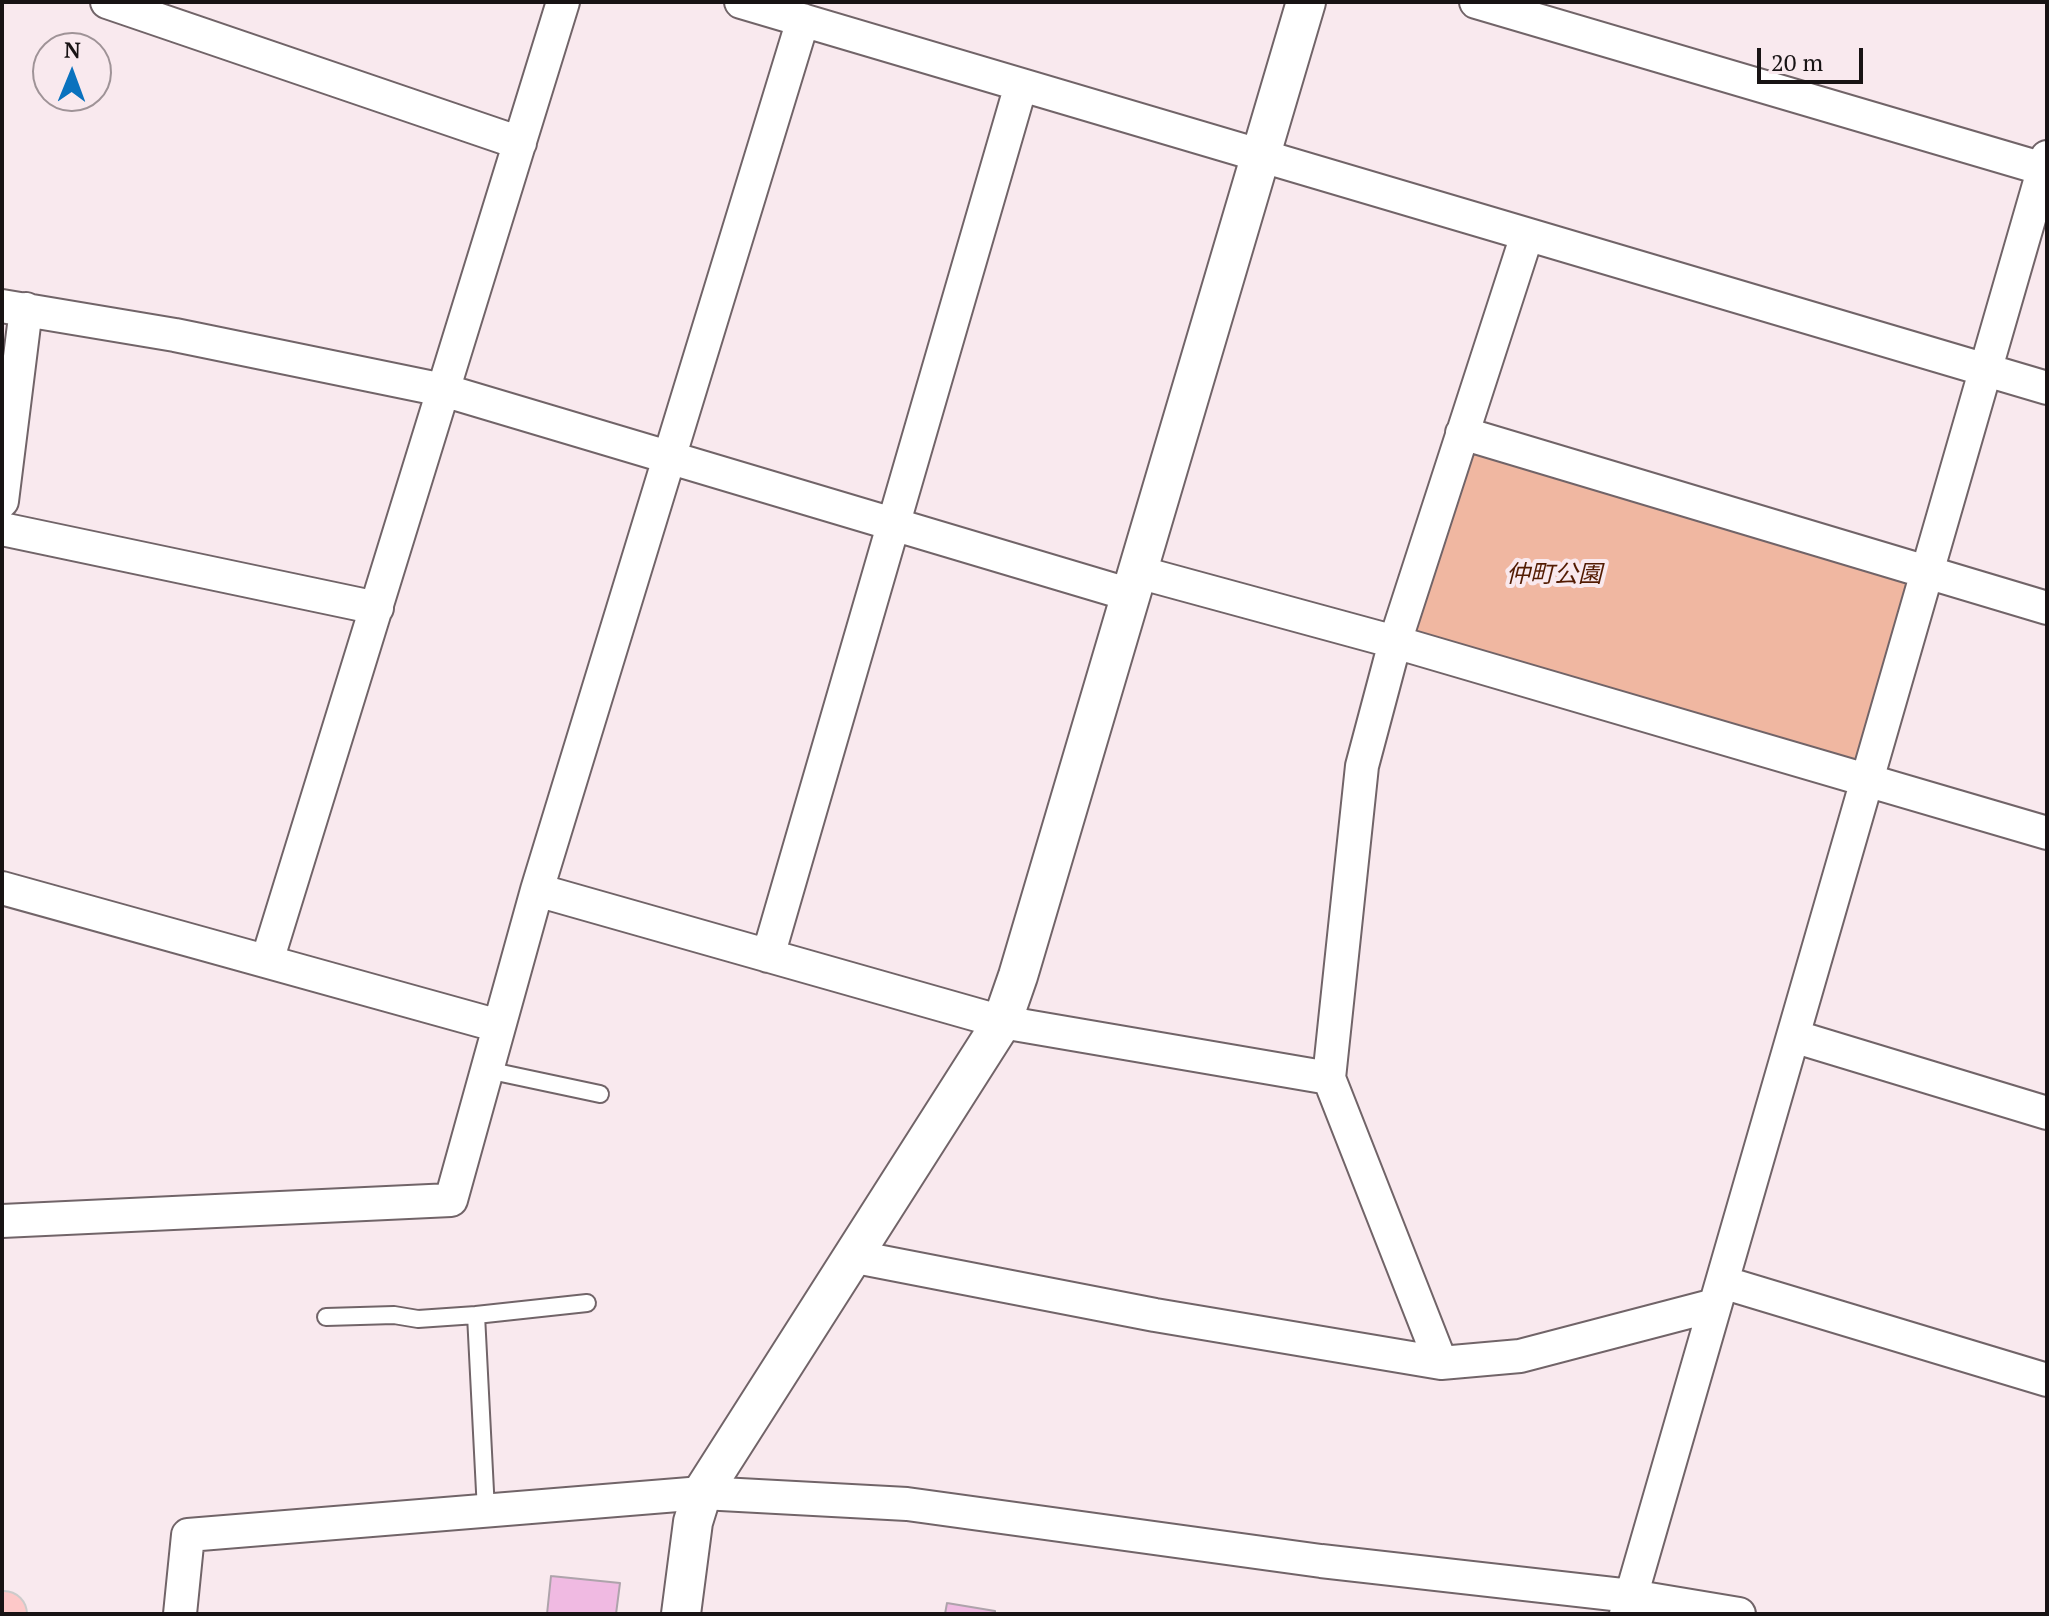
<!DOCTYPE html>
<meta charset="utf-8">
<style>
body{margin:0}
#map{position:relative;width:2049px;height:1616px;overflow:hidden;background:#f9e9ee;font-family:"PT Serif",serif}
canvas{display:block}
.frame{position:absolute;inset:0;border:4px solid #181314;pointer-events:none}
.north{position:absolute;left:32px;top:32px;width:80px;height:80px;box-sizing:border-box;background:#f9e9ee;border:2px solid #9f9397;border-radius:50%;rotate:1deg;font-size:22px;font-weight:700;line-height:32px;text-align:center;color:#181314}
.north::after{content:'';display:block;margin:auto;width:28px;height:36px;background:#0a72be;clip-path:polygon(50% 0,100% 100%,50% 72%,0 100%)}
.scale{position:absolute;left:1757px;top:48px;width:106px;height:36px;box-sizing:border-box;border:4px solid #181314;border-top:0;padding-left:10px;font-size:24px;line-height:28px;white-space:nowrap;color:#181314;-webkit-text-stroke:6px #f9e9ee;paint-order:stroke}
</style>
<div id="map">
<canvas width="2049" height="1616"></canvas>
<div class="frame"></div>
<div class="north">N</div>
<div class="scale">20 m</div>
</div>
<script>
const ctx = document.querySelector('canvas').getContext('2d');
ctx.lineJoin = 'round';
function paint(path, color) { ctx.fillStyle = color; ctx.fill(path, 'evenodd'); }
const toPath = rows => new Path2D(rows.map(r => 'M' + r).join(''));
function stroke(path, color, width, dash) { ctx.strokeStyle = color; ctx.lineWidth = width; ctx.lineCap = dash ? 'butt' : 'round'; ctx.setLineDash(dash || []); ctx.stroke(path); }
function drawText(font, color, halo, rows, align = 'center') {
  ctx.font = font + ' "PT Serif","Noto Sans JP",serif'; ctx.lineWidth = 8; ctx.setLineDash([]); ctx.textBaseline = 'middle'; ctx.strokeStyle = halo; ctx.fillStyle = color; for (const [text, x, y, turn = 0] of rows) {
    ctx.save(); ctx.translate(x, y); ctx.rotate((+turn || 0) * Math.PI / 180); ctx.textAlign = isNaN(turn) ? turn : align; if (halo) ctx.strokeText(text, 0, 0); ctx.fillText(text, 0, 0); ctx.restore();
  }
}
paint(toPath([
 [1462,433,1927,572,1866,781,1395,642]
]), '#f0b7a1');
const building = toPath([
 [551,1576,620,1583,616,1614,547,1614,551,1576],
 [947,1603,995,1611,995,1614,945,1614,947,1603]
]);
paint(building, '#f0bae2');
stroke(building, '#aea3ab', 2);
const service = toPath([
 [487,1070,600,1094],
 [476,1315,587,1303],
 [326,1317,394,1315,418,1319,476,1315,486,1511]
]);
const minor = toPath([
 [107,2,520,143],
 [741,2,2047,388],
 [1476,2,2047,170],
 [2,306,175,335,443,390,1131,595],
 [1462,433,2047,608],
 [2,501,26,309],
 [2,529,377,608],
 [1138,572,1395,642,2047,833],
 [2,888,499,1026],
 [537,890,1002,1022,1329,1078],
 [768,956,1021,85],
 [267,961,563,2],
 [1793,1036,2047,1113],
 [2,1221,451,1200,537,890,803,20],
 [851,1256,1155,1315,1441,1363,1520,1356,1715,1305],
 [1722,1282,2047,1380],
 [1441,1363,1329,1078,1362,766,1395,642,1527,235],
 [180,1614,188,1535,702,1493,907,1504,1321,1561,1631,1596,1739,1614],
 [1626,1614,2047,157]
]);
const tertiary = toPath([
 [681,1614,693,1522,702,1493,1002,1022,1018,976,1306,2]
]);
const primary = toPath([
 [2,1614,4,1614]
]);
stroke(service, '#716468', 20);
stroke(minor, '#716468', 36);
stroke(tertiary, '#716468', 42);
stroke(primary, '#cccbcb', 48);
stroke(service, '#fff', 16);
stroke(minor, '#fff', 32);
stroke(tertiary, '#fff', 38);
stroke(primary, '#fdc8c8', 44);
drawText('italic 24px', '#521b02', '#f9e9ee', [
 ["仲町公園",1554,575]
]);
</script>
